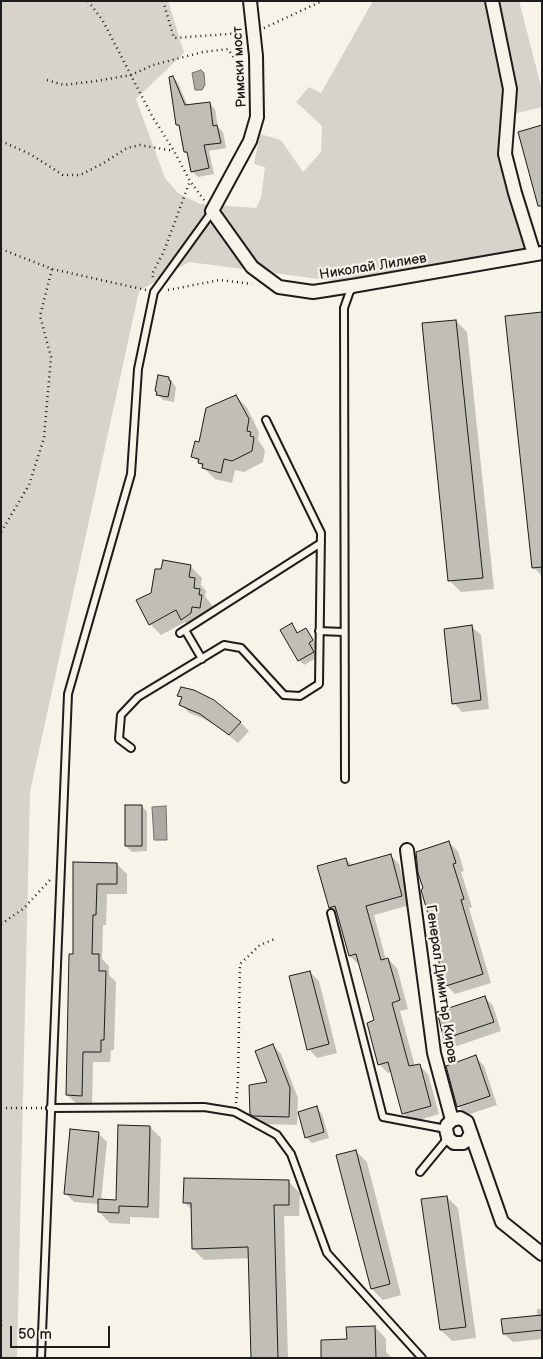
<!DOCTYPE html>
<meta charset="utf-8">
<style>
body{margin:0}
#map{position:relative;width:543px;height:1359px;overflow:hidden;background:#f7f3e8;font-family:"Balsamiq Sans",sans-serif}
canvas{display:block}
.frame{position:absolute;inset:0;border:2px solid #1c1c1c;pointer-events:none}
.scale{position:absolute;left:10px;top:1326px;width:100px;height:22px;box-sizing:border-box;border:2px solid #1c1c1c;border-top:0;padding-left:6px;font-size:15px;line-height:18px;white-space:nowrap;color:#1c1c1c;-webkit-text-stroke:4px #f7f3e8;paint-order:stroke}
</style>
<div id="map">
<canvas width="543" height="1359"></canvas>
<div class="frame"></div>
<div class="scale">50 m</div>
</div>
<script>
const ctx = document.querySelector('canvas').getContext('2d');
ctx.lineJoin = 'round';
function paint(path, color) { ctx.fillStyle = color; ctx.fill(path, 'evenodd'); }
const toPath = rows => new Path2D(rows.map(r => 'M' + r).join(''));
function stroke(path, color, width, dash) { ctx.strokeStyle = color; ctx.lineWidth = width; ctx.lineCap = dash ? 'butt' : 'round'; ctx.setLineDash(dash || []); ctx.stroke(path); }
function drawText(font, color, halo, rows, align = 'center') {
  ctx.font = font + ' "Balsamiq Sans",sans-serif'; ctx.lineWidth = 4.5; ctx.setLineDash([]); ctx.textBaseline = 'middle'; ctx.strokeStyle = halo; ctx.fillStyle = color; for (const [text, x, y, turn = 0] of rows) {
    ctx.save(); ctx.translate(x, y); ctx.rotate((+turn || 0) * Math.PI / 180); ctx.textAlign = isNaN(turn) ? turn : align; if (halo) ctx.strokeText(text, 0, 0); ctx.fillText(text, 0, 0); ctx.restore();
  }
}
paint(toPath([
 [1,1,168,1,184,53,136,99,165,178,178,193,200,204,256,208,261,198,265,167,254,164,260,134,281,140,303,172,321,152,322,126,296,102,309,87,321,93,373,1,519,1,542,90,542,107,513,114,508,129,535,248,342,282,189,262,139,291,30,792,17,1358,1,1358]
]), '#d7d3cb');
const water = toPath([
 [201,70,204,73,205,85,202,90,195,90,192,73,201,70],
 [166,806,167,840,154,840,152,807,166,806]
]);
paint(water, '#aca9a2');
stroke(water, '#72716c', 1);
paint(toPath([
 [173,77,178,83,188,106,209,103,215,109,218,127,223,132,226,148,209,151,214,174,198,177,192,171,189,155,185,152,181,128,177,124],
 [542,313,542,576,533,567],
 [456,321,467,332,494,589,461,592,449,580],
 [169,378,176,387,174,402,163,400,158,394],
 [236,396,247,408,259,432,258,440,265,450,263,462,244,472,235,470,232,483,215,479,193,457,200,443],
 [190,566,202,578,201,585,206,591,205,596,213,607,211,619,203,618,202,625,193,630,185,622,161,635,150,624,152,594],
 [291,625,299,633,306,629,311,635,317,646,313,649,318,657,304,665,299,660],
 [472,627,481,635,489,709,462,712,454,703],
 [179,695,240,722,249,731,238,743,220,728,200,717,189,713,181,704,183,699],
 [142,806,147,812,147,851,132,852,126,846],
 [449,843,458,851,464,871,461,872,472,907,469,908,491,983,455,994,447,986,433,925],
 [391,856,399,864,410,905,374,915,386,960,388,959,397,968,408,1009,400,1011,415,1066,419,1065,428,1074,439,1114,412,1122,403,1113,392,1072,388,1073,379,1064,376,1021,360,964,358,964,350,956,339,916,330,908,346,859,353,866],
 [74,864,117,864,127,874,127,894,107,894,106,925,103,925,102,959,109,966,109,975,116,982,114,1050,111,1050,110,1062,93,1062,92,1105,78,1105,67,1095,74,955],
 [310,972,319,981,337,1053,317,1058,309,1049],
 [485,997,493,1006,501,1031,454,1047,445,1038],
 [273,1046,281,1054,298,1098,297,1125,263,1124,251,1114,269,1083],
 [476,1057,484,1066,497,1105,467,1115,458,1106],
 [316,1108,322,1114,329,1138,312,1143,306,1137],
 [150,1127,161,1138,159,1218,130,1217,130,1224,110,1223,99,1212,99,1204,74,1202,65,1193,98,1133,107,1142,101,1201,117,1201],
 [356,1151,367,1162,401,1295,383,1300,372,1289],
 [289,1182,300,1193,299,1216,284,1216,288,1358,253,1358,250,1258,204,1260,193,1249,192,1210,185,1203],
 [447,1197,458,1208,476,1338,452,1341,441,1330],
 [537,1309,542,1309,542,1339,513,1342,504,1334,537,1316],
 [375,1327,386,1339,386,1352,392,1358,322,1358,348,1340]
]), '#0003');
const building = toPath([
 [173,76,185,105,210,102,213,126,217,125,221,143,204,145,209,168,191,172,187,152,184,152,179,125,176,125,169,77,173,76],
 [542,125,542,206,538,206,518,132,542,125],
 [542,312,542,567,532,568,505,316,542,312],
 [456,320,483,578,448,581,422,323,456,320],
 [158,375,169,377,169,380,171,381,168,397,156,395,157,392,155,391,158,375],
 [236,395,249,419,247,431,251,432,250,436,254,437,252,451,232,461,224,459,221,473,202,468,203,464,198,463,199,459,191,457,195,441,199,442,206,408,236,395],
 [163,560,191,565,189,577,195,578,194,588,200,589,199,595,202,595,200,608,192,607,191,613,181,620,176,610,149,625,136,600,151,593,155,569,161,569,163,560],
 [292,623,297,633,306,628,313,640,309,643,314,652,298,661,280,630,292,623],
 [472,625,481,700,452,704,444,629,472,625],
 [181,687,194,690,214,700,241,722,229,735,200,714,179,705,182,697,177,696,181,687],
 [125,805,142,805,142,846,125,846,125,805],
 [449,841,456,863,453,864,464,899,461,900,483,974,446,986,428,925,431,924,421,890,423,888,418,873,416,852,449,841],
 [391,854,402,896,366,906,381,960,388,958,400,1000,392,1003,409,1066,420,1064,431,1106,402,1114,388,1062,378,1065,367,1023,374,1020,356,954,349,956,335,906,329,908,317,866,346,858,348,866,391,854],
 [73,862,117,863,117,884,97,884,96,915,93,915,92,954,99,954,99,971,106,971,104,1040,101,1040,101,1052,83,1052,82,1096,66,1095,69,954,73,954,73,862],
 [310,971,329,1044,307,1050,289,976,310,971],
 [485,996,494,1022,444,1039,437,1012,485,996],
 [273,1044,290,1088,289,1117,253,1116,250,1114,249,1085,267,1082,255,1051,273,1044],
 [476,1055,490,1096,457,1107,446,1066,476,1055],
 [317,1106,324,1132,305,1138,298,1112,317,1106],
 [118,1125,150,1126,148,1207,119,1206,119,1213,98,1212,98,1199,116,1200,118,1125],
 [70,1129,99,1132,93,1197,64,1194,70,1129],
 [356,1150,390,1284,371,1289,336,1155,356,1150],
 [184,1178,289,1180,289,1205,274,1205,278,1358,251,1358,248,1247,192,1249,191,1203,183,1203,184,1178],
 [447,1196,466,1327,440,1330,421,1199,447,1196],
 [542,1315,542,1330,503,1334,501,1319,542,1315],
 [375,1326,376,1358,321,1358,321,1340,347,1339,346,1327,375,1326]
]);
paint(building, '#c0beb5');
stroke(building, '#1c1c1c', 1);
const service = toPath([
 [185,630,202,659],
 [319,631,344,632],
 [180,633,321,543],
 [131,748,119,739,121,715,138,697,224,645,241,648,284,695,300,696,319,684,321,533,266,420],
 [345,779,344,308,350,291,355,288],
 [331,913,383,1117,446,1129],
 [50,1108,204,1107,235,1112,277,1135,291,1154,327,1253,422,1358],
 [420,1172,448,1138],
 [41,1358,68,694,131,474,138,369,154,292,212,212]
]);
const minor = toPath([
 [250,1,256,56,257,117,250,141,212,211,252,267,279,287,313,292,358,285,542,253],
 [492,1,510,89,505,154,515,193,534,254],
 [407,850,434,1053,452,1120],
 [471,1133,467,1140,463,1143,454,1143,448,1138,446,1129,447,1125,452,1120,460,1118,467,1122,502,1222,542,1254]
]);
stroke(service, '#1c1c1c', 10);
stroke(minor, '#1c1c1c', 16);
stroke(toPath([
 [88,1,103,21,152,116,174,151,190,181,204,200],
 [163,1,174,38,242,33],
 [264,28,322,1],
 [47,80,64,85,96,81,131,75,153,65,203,52,228,49,242,70],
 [1,141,30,154,63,175,80,175,102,164,127,148,140,145,174,151],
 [1,249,52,269,146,290],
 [153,277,152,274,164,251,190,181],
 [168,290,220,280,252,284],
 [1,532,29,485,44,438,51,357,40,316,52,269],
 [1,924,23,909,50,880],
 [236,1103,238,1081,240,964,260,945,275,939],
 [1,1108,42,1108],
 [1,1320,1,1328]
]), '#1c1c1c', 2.5, [1, 4]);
stroke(service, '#f7f3e8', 6);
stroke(minor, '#f7f3e8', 12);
drawText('14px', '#1c1c1c', '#f7f3e8', [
 ["Римски мост",240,67,-93],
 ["Николай Лилиев",373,267,-9],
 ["Генерал Димитър Киров",441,984,82]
]);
</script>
